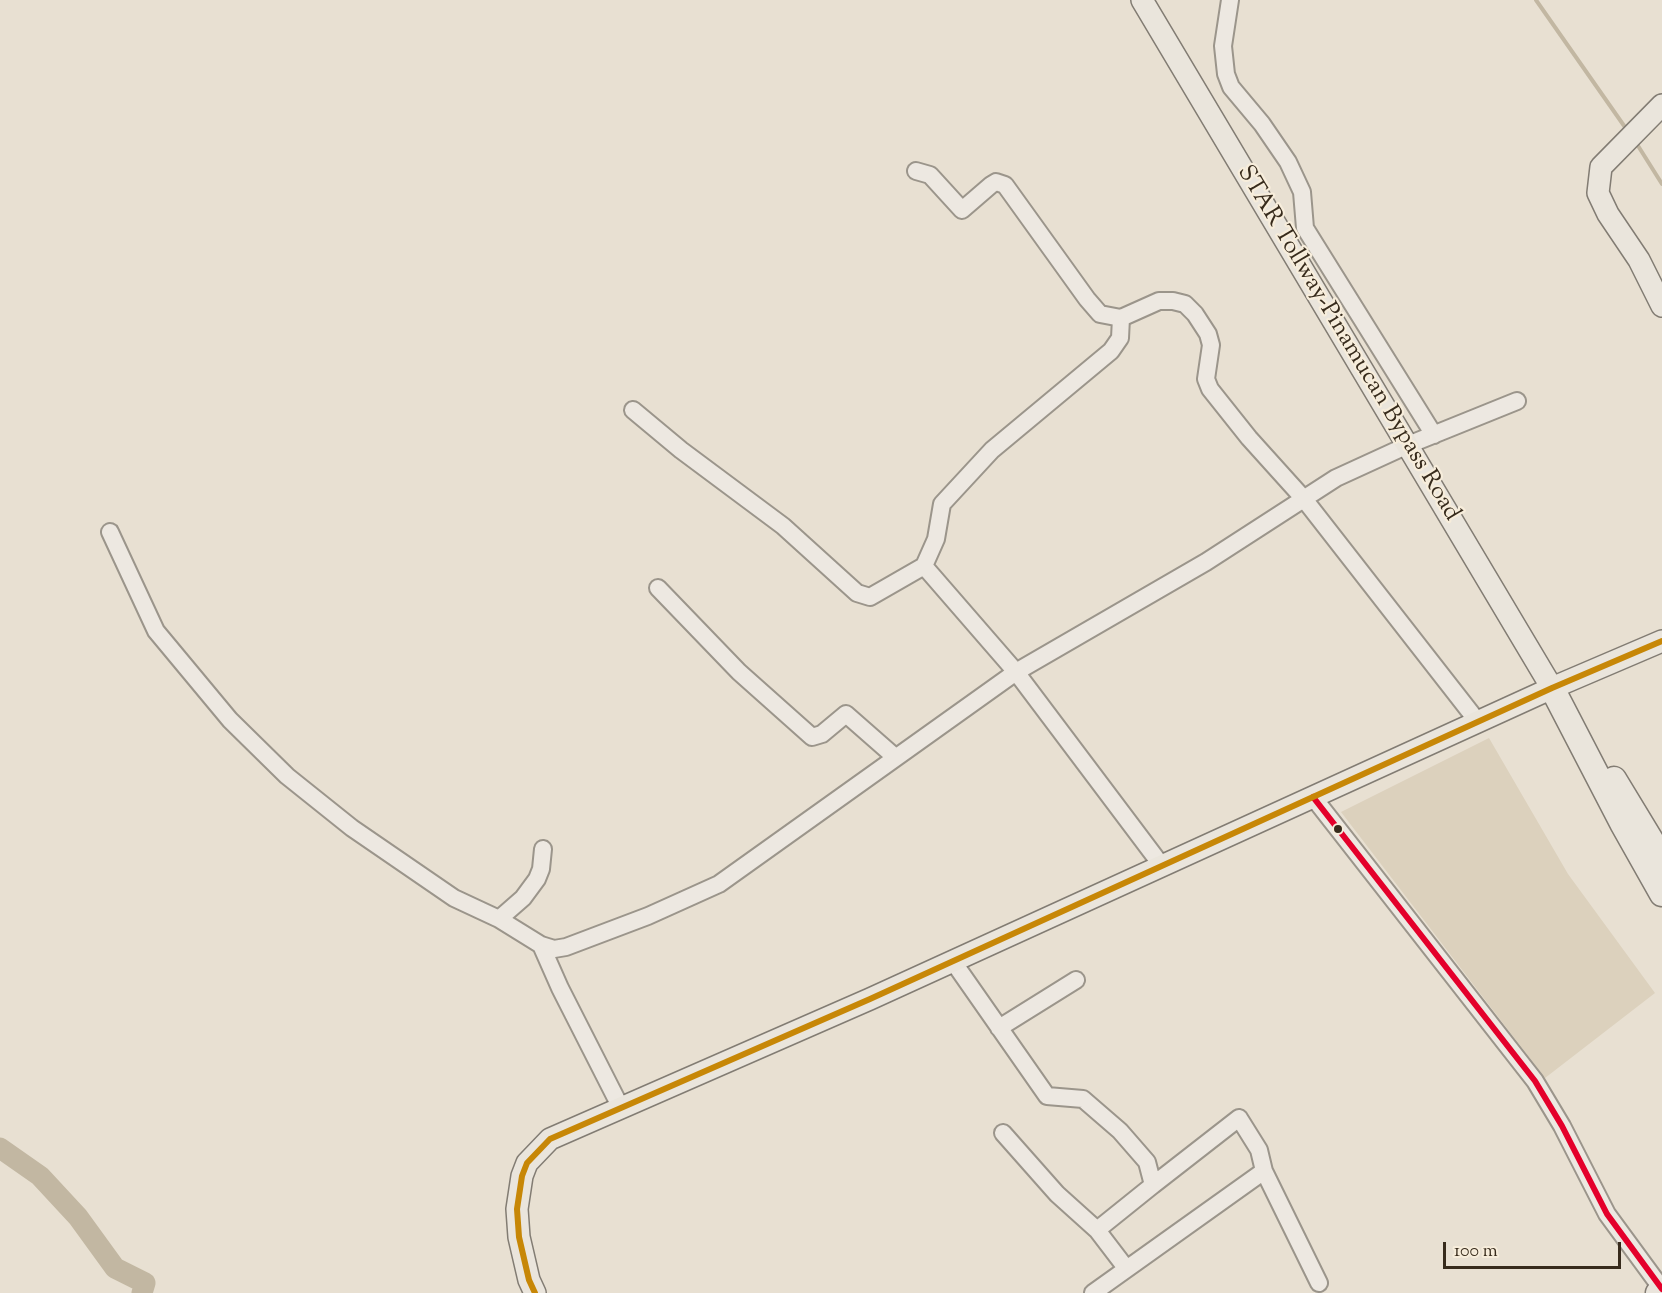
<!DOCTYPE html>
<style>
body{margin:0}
#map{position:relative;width:1662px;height:1293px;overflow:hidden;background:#e8e0d2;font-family:"Sorts Mill Goudy",serif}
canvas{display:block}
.scale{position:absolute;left:1443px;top:1242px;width:178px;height:27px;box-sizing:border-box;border:3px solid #372b1c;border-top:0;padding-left:8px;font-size:18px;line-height:21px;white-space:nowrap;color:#372b1c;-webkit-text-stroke:4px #f7eddb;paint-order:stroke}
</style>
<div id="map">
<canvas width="1662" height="1293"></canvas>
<div class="scale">100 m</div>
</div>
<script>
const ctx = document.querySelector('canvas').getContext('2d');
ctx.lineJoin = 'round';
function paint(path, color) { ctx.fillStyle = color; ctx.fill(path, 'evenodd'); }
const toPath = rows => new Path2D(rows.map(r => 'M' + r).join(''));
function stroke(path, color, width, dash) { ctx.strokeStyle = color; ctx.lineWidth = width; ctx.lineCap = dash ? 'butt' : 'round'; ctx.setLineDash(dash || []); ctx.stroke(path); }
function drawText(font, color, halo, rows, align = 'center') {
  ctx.font = font + ' "Sorts Mill Goudy",serif'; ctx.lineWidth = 4.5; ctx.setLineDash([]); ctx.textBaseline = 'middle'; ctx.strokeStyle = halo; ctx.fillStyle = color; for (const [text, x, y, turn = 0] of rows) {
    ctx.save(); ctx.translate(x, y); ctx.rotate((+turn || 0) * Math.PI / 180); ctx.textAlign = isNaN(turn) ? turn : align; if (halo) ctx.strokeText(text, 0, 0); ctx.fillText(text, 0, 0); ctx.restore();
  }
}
paint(toPath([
 [1489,738,1568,874,1655,993,1545,1078,1341,812]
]), '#dcd1bd');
stroke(toPath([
 [1536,0,1627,130],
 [1635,141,1662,184]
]), '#c2b7a2', 4);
stroke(toPath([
 [0,1148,40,1176,78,1217,115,1268,145,1283,142,1293]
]), '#c2b7a2', 21);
const minor = toPath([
 [1230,0,1223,46,1226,74,1231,87,1262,124,1288,162,1302,192,1305,228,1434,435],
 [916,171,930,175,962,210,991,185,996,182,1005,185,1087,299,1100,314,1121,318,1159,301,1173,301,1185,304,1195,314,1208,334,1211,345,1206,379,1210,389,1249,438,1304,499,1478,722],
 [633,410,681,450,783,526,857,593,870,597,924,566,1016,672,1162,866],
 [110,532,156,631,230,720,287,776,352,828,454,898,499,919,541,945,560,988,621,1108],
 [924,566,936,539,942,504,992,450,1111,351,1120,338,1121,318],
 [658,588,739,672,812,737,822,734,846,714,895,757],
 [1313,797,1535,1081,1562,1126,1607,1214,1662,1289],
 [499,919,523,898,537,879,541,869,543,849],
 [541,945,554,949,566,947,648,916,719,884,1016,672,1206,562,1336,478,1408,445,1517,401],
 [952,960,1047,1096,1083,1099,1120,1131,1147,1162,1153,1185,1239,1118,1259,1150,1264,1171,1319,1283],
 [999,1028,1076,980],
 [1003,1133,1057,1194,1097,1230],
 [1126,1268,1097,1230,1153,1185],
 [1093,1293,1264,1171]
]);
const major = toPath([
 [1142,0,1552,688],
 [1662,105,1601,167,1598,193,1608,214,1639,260,1662,306],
 [535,1293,529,1280,519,1237,517,1209,522,1176,527,1163,550,1139,870,999,1552,688,1662,641]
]);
const highway = toPath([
 [1552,688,1622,823,1662,894],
 [1614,779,1662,858],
 [1658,1293,1662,1290]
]);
stroke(minor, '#9b958b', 20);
stroke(major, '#827c73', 24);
stroke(highway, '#827c73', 27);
stroke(minor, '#ede8e1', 16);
stroke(major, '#eae5dc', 21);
stroke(highway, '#eae5dc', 24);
stroke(toPath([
 [1313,797,1535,1081,1562,1126,1607,1214,1662,1289]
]), '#e4002b', 6);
stroke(toPath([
 [535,1293,529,1280,519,1237,517,1209,522,1176,527,1163,550,1139,870,999,1552,688,1662,641]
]), '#c78707', 6);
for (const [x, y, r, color] of [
 [1338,829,5,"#372b1c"]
]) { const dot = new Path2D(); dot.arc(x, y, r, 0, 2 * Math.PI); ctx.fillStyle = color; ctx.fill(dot); stroke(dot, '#f7eddb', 2); }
drawText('24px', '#372b1c', '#f7eddb', [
 ["STAR Tollway-Pinamucan Bypass Road",1347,344,59]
]);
</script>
